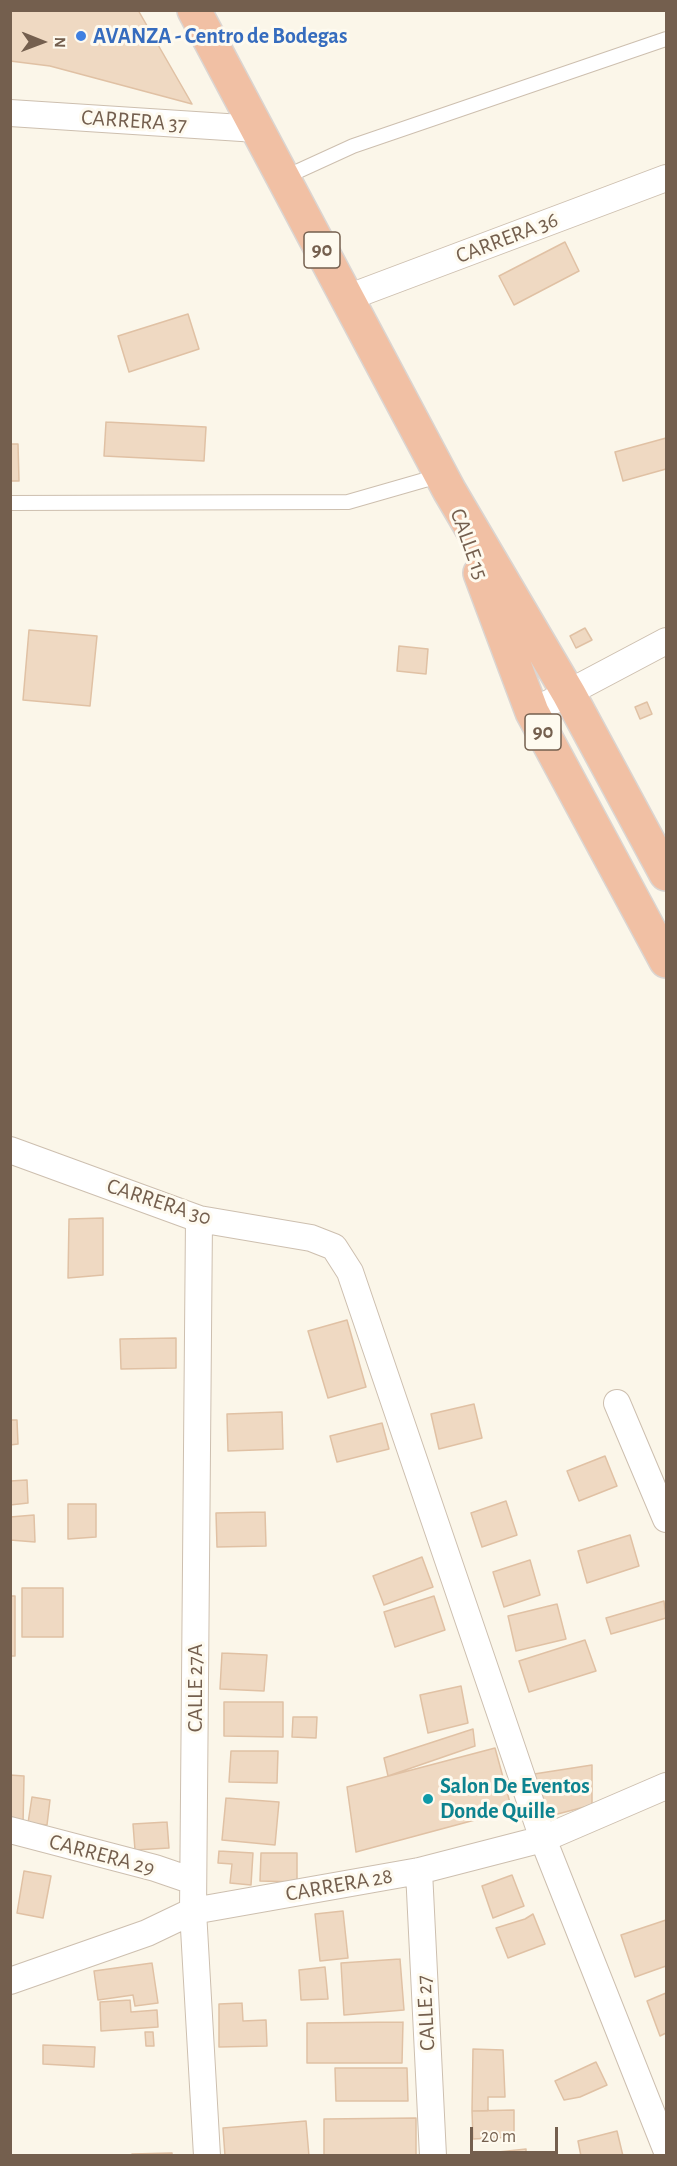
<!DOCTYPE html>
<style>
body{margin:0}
#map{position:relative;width:677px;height:2166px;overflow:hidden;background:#fbf6e9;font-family:"Alegreya Sans",sans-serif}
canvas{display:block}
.frame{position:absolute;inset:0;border:12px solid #745f4e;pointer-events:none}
.north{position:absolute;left:12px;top:12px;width:60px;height:60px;-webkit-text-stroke:4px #fefaef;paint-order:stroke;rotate:91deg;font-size:16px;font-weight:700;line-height:24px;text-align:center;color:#745f4e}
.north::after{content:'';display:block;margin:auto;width:21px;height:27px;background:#745f4e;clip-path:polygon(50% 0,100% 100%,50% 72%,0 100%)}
.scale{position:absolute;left:470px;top:2127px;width:88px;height:27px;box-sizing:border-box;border:3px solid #745f4e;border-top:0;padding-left:8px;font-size:18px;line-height:21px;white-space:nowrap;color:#745f4e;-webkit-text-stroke:4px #fefaef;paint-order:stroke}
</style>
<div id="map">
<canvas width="677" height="2166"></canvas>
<div class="frame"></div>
<div class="north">N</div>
<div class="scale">20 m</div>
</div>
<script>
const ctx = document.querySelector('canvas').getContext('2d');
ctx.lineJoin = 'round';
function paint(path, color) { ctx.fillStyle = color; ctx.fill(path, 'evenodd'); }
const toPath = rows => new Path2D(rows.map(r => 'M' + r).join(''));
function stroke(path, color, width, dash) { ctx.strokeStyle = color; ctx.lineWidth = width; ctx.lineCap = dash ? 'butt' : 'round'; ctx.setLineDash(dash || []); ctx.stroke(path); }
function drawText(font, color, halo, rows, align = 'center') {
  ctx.font = font + ' "Alegreya Sans",sans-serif'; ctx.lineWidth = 6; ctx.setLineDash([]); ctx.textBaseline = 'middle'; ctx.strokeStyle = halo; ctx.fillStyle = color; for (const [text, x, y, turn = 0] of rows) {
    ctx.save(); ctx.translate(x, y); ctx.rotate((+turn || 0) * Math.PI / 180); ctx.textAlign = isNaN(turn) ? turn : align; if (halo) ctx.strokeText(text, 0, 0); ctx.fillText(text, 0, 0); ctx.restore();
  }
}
const building = toPath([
 [10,10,138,10,192,104,50,66,10,61,10,10],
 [565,242,579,271,514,305,499,276,565,242],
 [188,314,199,349,129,372,118,336,188,314],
 [106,422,206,427,204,461,104,456,106,422],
 [666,438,666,469,623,481,615,452,666,438],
 [10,444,18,444,19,481,10,481,10,444],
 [585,628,592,640,576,648,570,636,585,628],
 [29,630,97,636,90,706,23,700,29,630],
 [399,646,428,649,426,674,397,671,399,646],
 [647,702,652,714,640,719,635,707,647,702],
 [103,1218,103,1275,68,1278,69,1219,103,1218],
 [347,1320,366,1387,328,1398,308,1331,347,1320],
 [176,1338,176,1368,121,1369,120,1339,176,1338],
 [474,1404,482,1438,439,1449,431,1414,474,1404],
 [282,1412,283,1449,228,1451,227,1414,282,1412],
 [10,1420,17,1420,18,1444,10,1445,10,1420],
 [382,1423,389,1449,337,1462,330,1436,382,1423],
 [605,1456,617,1486,579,1501,567,1471,605,1456],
 [27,1480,28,1503,10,1505,10,1481,27,1480],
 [506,1501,517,1535,482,1547,471,1513,506,1501],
 [68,1504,96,1504,96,1537,68,1539,68,1504],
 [265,1512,266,1546,217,1547,216,1513,265,1512],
 [34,1515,35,1542,10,1540,10,1517,34,1515],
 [630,1535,639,1566,587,1583,578,1551,630,1535],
 [422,1557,433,1587,384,1605,373,1576,422,1557],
 [530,1560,540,1595,504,1607,493,1572,530,1560],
 [22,1588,63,1588,63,1637,22,1637,22,1588],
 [10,1596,15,1596,15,1656,10,1656,10,1596],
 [434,1596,445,1630,395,1647,384,1612,434,1596],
 [664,1601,666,1618,611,1634,606,1618,664,1601],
 [557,1604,566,1639,516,1651,508,1616,557,1604],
 [585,1640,596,1671,529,1692,519,1661,585,1640],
 [222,1653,267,1655,264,1691,220,1689,222,1653],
 [461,1686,468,1723,428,1733,420,1695,461,1686],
 [224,1702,283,1702,283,1737,224,1736,224,1702],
 [293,1717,317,1717,316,1738,292,1737,293,1717],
 [473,1729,475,1746,388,1776,384,1758,473,1729],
 [495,1748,512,1810,356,1852,347,1787,495,1748],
 [231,1751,278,1751,277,1783,229,1782,231,1751],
 [592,1765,592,1805,550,1816,534,1774,592,1765],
 [10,1775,24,1776,23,1825,10,1825,10,1775],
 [32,1797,50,1800,47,1825,28,1823,32,1797],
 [226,1798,279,1802,275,1845,222,1840,226,1798],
 [167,1822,169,1848,135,1850,133,1824,167,1822],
 [219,1851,253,1853,251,1885,230,1883,232,1864,218,1863,219,1851],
 [261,1853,297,1853,297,1882,260,1881,261,1853],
 [24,1871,51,1876,43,1918,17,1913,24,1871],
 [512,1875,524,1906,493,1918,482,1886,512,1875],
 [343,1911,348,1958,320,1961,315,1914,343,1911],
 [533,1914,545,1944,508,1958,496,1928,525,1919,533,1914],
 [666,1920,666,1966,635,1977,621,1935,666,1920],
 [400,1959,404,2010,344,2015,341,1963,400,1959],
 [152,1963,158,2003,135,2006,133,1995,98,2000,94,1971,152,1963],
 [325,1967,328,1999,301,2000,299,1970,325,1967],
 [666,1993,666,2033,660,2036,647,2001,666,1993],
 [130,2000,131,2012,157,2010,158,2027,101,2031,100,2002,130,2000],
 [242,2003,243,2021,266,2020,267,2046,219,2047,219,2004,242,2003],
 [403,2022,402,2063,307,2063,307,2023,403,2022],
 [145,2032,153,2032,154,2046,146,2046,145,2032],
 [43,2045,95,2047,94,2067,43,2064,43,2045],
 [473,2049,503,2050,505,2097,488,2097,488,2111,472,2111,473,2049],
 [596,2062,607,2085,580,2097,564,2100,555,2081,596,2062],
 [335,2068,407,2068,408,2101,336,2101,335,2068],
 [514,2110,514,2137,473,2139,472,2111,514,2110],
 [416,2118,416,2156,324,2156,324,2119,416,2118],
 [306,2121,309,2156,225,2156,223,2128,306,2121],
 [617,2131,623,2156,581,2156,578,2141,617,2131],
 [526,2149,526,2156,471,2156,471,2155,526,2149],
 [172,2153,172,2156,133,2156,132,2154,172,2153]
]);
paint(building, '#efd9c2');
stroke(building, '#e0c1a4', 1.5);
const lane = toPath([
 [283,178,353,146,666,39],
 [10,503,348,502,442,475]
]);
const street = toPath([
 [10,113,257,129],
 [347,298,666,178],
 [532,712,666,641],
 [10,1150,199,1219,311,1238,334,1247,350,1272,543,1839,666,2149],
 [199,1219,193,1911,207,2156],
 [617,1403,666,1519],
 [10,1830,155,1868,193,1881],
 [419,1871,433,2156],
 [10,1981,147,1933,193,1911,419,1871,543,1839,666,1786]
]);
const highway = toPath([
 [194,10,449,490,569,694,666,874],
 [480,573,532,712,666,961]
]);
stroke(lane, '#cdbfaf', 16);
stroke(street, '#cdbfaf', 28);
stroke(highway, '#dbd5d1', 36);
stroke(lane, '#fff', 14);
stroke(street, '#fff', 26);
stroke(highway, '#f1c0a4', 33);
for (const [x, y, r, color] of [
 [81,36,6,"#3f7fe0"],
 [428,1799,6,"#0f9aa8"]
]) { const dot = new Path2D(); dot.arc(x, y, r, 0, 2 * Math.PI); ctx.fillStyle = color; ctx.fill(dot); stroke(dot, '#fefaef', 2); }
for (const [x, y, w] of [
 [322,250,36],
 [543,732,36]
]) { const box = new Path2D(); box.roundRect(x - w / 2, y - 18, w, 36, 4.5); ctx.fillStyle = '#fefaef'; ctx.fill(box); stroke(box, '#745f4e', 1.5); }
drawText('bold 21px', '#745f4e', null, [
 ["90",322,250],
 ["90",543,732]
]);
drawText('bold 22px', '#366cbe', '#fefaef', [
 ["AVANZA - Centro de Bodegas",93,36]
], 'left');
drawText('22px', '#745f4e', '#fefaef', [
 ["CARRERA 37",134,121,4],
 ["CARRERA 36",507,238,-21],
 ["CALLE 15",469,544,70],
 ["CARRERA 30",159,1202,18],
 ["CALLE 27A",195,1688,-90],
 ["CARRERA 29",102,1855,15],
 ["CARRERA 28",339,1885,-10],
 ["CALLE 27",426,2013,-93]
]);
drawText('bold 22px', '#0d838f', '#fefaef', [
 ["Salon De Eventos",440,1786],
 ["Donde Quille",440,1811]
], 'left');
</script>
